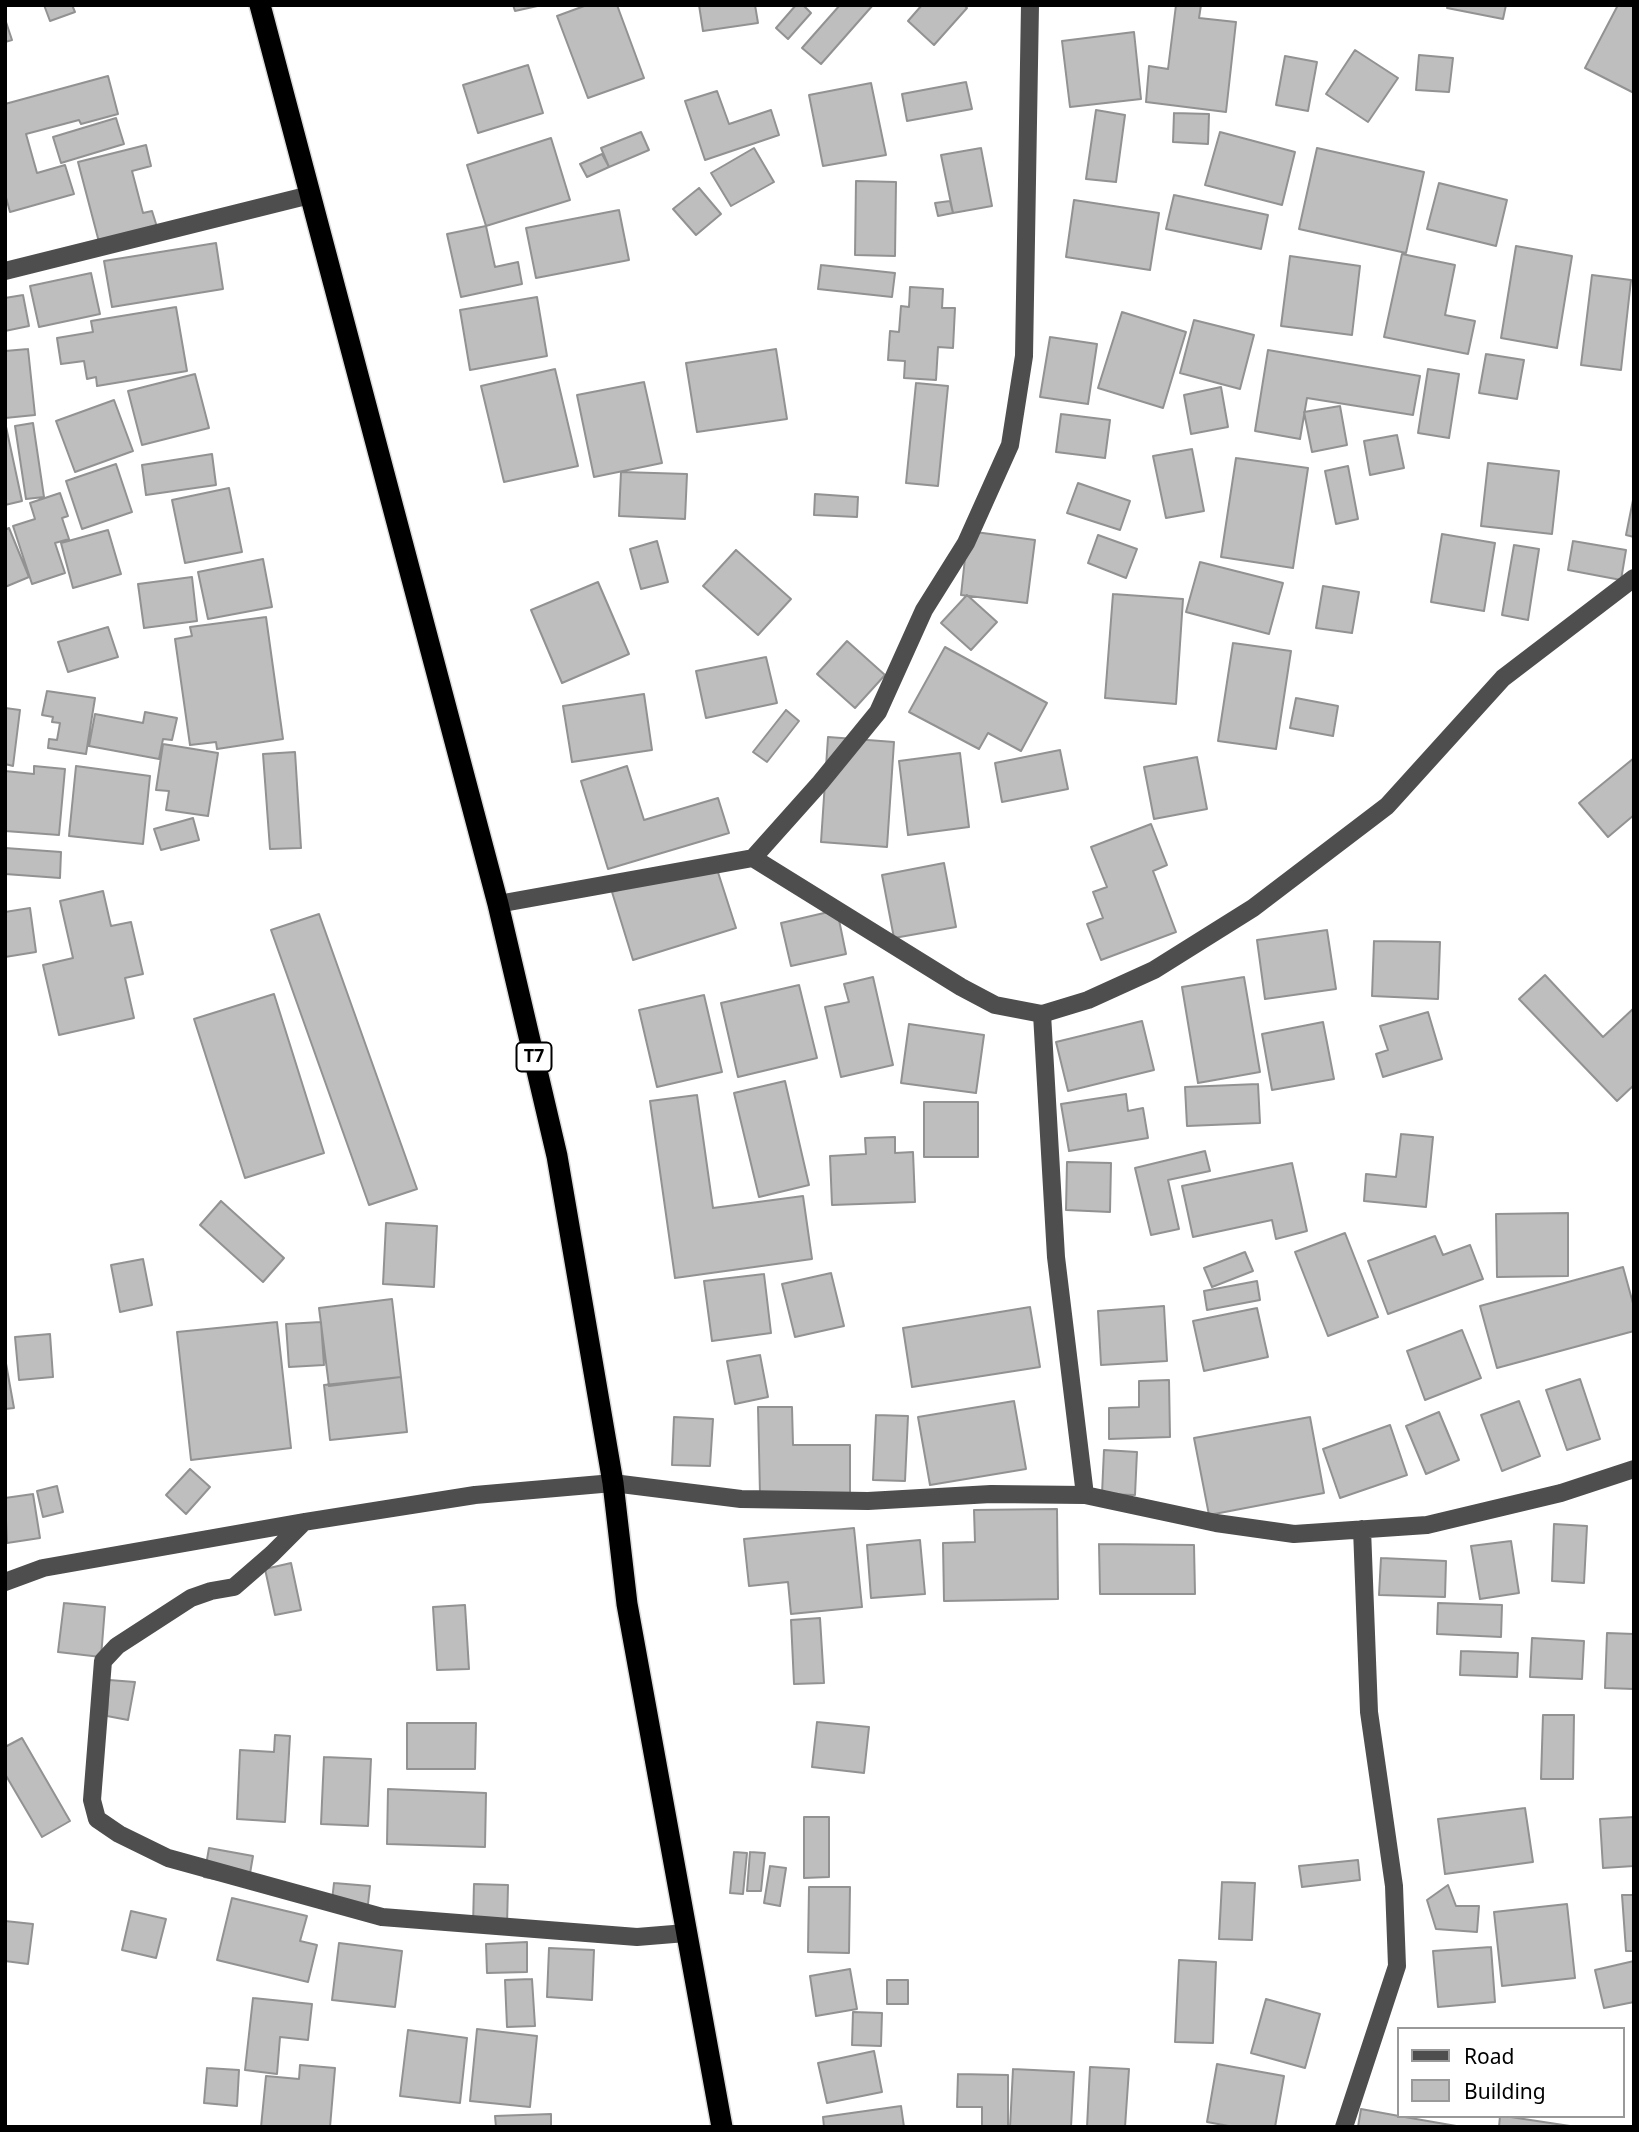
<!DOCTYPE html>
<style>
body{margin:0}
#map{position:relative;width:1639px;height:2132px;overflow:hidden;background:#fff;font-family:"Noto Sans",sans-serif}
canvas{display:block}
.frame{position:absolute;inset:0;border:7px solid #000;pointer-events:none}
.legend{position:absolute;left:1397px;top:2027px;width:228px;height:91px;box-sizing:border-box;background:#fff;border:2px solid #999;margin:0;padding:9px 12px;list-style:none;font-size:21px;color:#000}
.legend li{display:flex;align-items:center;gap:14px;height:35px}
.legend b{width:35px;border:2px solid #999}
</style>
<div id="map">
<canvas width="1639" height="2132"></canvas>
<div class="frame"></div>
<ul class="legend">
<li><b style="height:9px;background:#4e4e4e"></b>Road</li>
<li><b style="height:19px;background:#bebebe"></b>Building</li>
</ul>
</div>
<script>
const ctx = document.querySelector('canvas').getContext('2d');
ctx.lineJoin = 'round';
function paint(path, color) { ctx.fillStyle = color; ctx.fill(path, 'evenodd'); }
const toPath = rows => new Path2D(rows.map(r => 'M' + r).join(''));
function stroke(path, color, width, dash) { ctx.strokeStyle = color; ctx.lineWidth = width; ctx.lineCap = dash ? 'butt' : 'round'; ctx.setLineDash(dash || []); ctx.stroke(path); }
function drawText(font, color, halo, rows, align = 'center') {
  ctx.font = font + ' "Noto Sans",sans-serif'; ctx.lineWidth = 7; ctx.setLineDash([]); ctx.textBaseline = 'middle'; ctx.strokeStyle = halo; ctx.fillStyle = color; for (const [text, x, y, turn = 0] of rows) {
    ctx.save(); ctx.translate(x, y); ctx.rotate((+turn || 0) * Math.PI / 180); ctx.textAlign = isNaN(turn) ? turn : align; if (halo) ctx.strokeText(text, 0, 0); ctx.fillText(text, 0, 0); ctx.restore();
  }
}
const building = toPath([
 [44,5,72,5,75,12,50,21,44,5],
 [513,5,542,5,515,11,513,5],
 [587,5,617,5,644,78,588,98,557,16,587,5],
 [699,5,755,5,758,23,703,31,699,5],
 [796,5,803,5,811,13,788,39,776,28,796,5],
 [840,5,873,5,821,64,802,48,840,5],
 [922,5,964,5,967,8,934,45,908,21,922,5],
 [1176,5,1201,5,1199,18,1236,22,1226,112,1146,102,1149,66,1168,69,1176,5],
 [1448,5,1506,5,1503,19,1447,8,1448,5],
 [1618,5,1634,5,1634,93,1585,68,1618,5],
 [5,19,12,40,5,42,5,19],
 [1134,32,1141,99,1070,107,1062,41,1134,32],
 [1355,50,1398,78,1368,122,1326,94,1355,50],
 [1419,55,1453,58,1449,92,1416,90,1419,55],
 [1285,56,1317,62,1308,111,1276,105,1285,56],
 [528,65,543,113,478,133,463,85,528,65],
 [108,76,118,114,81,124,79,120,26,134,37,173,65,165,74,194,10,212,5,194,5,104,108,76],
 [966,82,972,109,907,121,902,94,966,82],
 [871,83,886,155,823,166,809,95,871,83],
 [717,91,729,124,771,110,779,135,705,160,685,101,717,91],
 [1096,110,1125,115,1116,182,1086,179,1096,110],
 [1174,113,1209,114,1208,144,1173,142,1174,113],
 [116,118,124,144,61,163,53,137,116,118],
 [641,132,649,150,609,167,601,148,641,132],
 [1220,132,1295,152,1282,205,1205,185,1220,132],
 [551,138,570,200,486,226,467,165,551,138],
 [146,145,151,166,132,171,143,213,152,211,157,227,99,242,78,162,146,145],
 [754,148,774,182,731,206,711,173,754,148],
 [981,148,992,206,953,213,941,155,981,148],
 [1317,148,1424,172,1406,253,1299,229,1317,148],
 [602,154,609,167,587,177,580,164,602,154],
 [856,181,896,182,895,256,855,255,856,181],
 [1439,183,1507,200,1496,246,1427,229,1439,183],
 [699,188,721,214,696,235,673,209,699,188],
 [1174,195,1268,215,1261,249,1166,229,1174,195],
 [1074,200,1159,213,1150,270,1066,257,1074,200],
 [950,201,953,213,938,216,935,203,950,201],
 [619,210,629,260,536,278,526,228,619,210],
 [486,226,495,267,518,262,522,284,461,297,447,234,486,226],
 [216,243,223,289,112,307,104,261,216,243],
 [1516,246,1572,256,1557,348,1501,338,1516,246],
 [1402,254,1455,265,1445,315,1475,321,1468,354,1384,337,1402,254],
 [1290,256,1360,266,1352,335,1281,326,1290,256],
 [821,265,895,273,892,297,818,289,821,265],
 [91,273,100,314,39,327,30,286,91,273],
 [1592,275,1631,280,1621,370,1581,365,1592,275],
 [910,287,943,289,942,308,955,308,953,348,938,347,936,380,904,378,905,361,888,360,890,331,899,332,901,306,909,307,910,287],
 [23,295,29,326,5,331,5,298,23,295],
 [537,297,547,356,470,370,460,310,537,297],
 [176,307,187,371,97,386,96,377,87,379,84,361,61,364,57,338,93,332,91,321,176,307],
 [1122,312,1186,332,1163,408,1098,388,1122,312],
 [1194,320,1254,335,1240,389,1180,373,1194,320],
 [1050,337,1097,344,1088,404,1040,397,1050,337],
 [28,349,35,415,5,418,5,351,28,349],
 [776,349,787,419,697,432,686,363,776,349],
 [1268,350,1420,376,1413,415,1307,398,1300,439,1255,431,1268,350],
 [1486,354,1524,360,1517,399,1479,393,1486,354],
 [555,369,578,466,504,482,481,386,555,369],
 [1428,369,1459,374,1449,438,1418,433,1428,369],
 [195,374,209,428,142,445,128,391,195,374],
 [644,382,662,463,594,477,577,395,644,382],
 [916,383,948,386,938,486,906,483,916,383],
 [1221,387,1228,427,1191,434,1184,395,1221,387],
 [114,400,133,451,75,472,56,421,114,400],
 [1340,406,1347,445,1312,452,1304,412,1340,406],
 [1061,414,1110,420,1105,458,1056,452,1061,414],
 [5,422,22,501,5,505,5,422],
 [33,423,44,497,26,499,15,426,33,423],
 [1397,435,1404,468,1370,475,1364,441,1397,435],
 [1192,449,1204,511,1166,518,1153,456,1192,449],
 [212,454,216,485,146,495,142,465,212,454],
 [1236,458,1308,468,1293,568,1221,557,1236,458],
 [1488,463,1559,471,1552,534,1481,526,1488,463],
 [116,464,132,512,82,529,66,481,116,464],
 [1348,466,1358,519,1336,524,1325,471,1348,466],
 [621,472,687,474,685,519,619,516,621,472],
 [1078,483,1130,501,1120,530,1067,513,1078,483],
 [229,488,242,552,185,563,172,500,229,488],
 [60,493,68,516,62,518,69,539,55,543,65,573,32,584,13,526,35,519,30,503,60,493],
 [815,494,858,497,857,517,814,515,815,494],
 [1634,495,1634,537,1626,535,1634,495],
 [9,528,29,577,5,587,5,530,9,528],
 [108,530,121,574,73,588,61,543,108,530],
 [968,531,1035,540,1027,603,961,595,968,531],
 [1442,534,1495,543,1484,611,1431,602,1442,534],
 [1098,535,1137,549,1126,578,1088,563,1098,535],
 [657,541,668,582,641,589,630,549,657,541],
 [1573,541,1626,550,1621,580,1568,570,1573,541],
 [1514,545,1539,549,1528,620,1502,615,1514,545],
 [736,550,791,599,758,635,703,586,736,550],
 [263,559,272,607,208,619,198,572,263,559],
 [1200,562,1283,583,1269,634,1186,612,1200,562],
 [192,577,197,621,144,628,138,584,192,577],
 [598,582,629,654,562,683,531,610,598,582],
 [1323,586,1359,592,1352,633,1316,628,1323,586],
 [1113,594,1183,599,1176,704,1105,698,1113,594],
 [967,595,997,622,971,650,941,623,967,595],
 [266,617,283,739,217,749,216,742,190,745,175,639,192,636,190,627,266,617],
 [108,627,118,657,68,672,58,642,108,627],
 [847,641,885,675,855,708,817,674,847,641],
 [1233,643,1291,651,1276,749,1218,741,1233,643],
 [945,647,1047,703,1021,751,988,733,979,749,909,712,945,647],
 [766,657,777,703,706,718,696,671,766,657],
 [47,691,95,698,86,754,48,748,49,739,57,740,60,723,52,722,53,717,42,715,47,691],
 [644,694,652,750,572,762,563,706,644,694],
 [1296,698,1338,706,1333,736,1290,728,1296,698],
 [5,708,20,710,13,766,5,764,5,708],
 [786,710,799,721,767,762,753,752,786,710],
 [145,712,177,718,172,740,163,739,159,759,89,746,95,714,143,723,145,712],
 [828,737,894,742,887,847,821,842,828,737],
 [163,744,218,753,208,816,166,810,169,791,156,790,163,744],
 [1060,750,1068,789,1002,802,995,763,1060,750],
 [295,752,301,848,270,849,263,754,295,752],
 [960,753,969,827,908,835,899,761,960,753],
 [1197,757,1207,809,1154,819,1144,767,1197,757],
 [1634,758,1634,815,1608,837,1579,803,1634,758],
 [34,766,65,769,59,835,5,831,5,771,34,774,34,766],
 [76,766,150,776,143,844,69,836,76,766],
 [627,766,644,820,718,798,729,833,608,869,581,781,627,766],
 [193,818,199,840,161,850,154,829,193,818],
 [1151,824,1167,865,1153,871,1176,932,1101,960,1087,924,1103,918,1093,892,1107,887,1091,847,1151,824],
 [5,848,61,852,60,878,5,874,5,848],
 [714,860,736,928,633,960,612,892,714,860],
 [944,863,956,927,894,938,882,875,944,863],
 [103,891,111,926,131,922,143,974,125,978,134,1018,59,1035,43,965,73,958,60,901,103,891],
 [30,908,36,952,5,957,5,912,30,908],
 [837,910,846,954,791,966,781,923,837,910],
 [319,914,417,1189,369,1205,271,930,319,914],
 [1327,930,1336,989,1265,999,1257,940,1327,930],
 [1374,941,1440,942,1438,999,1372,996,1374,941],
 [1545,975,1603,1037,1634,1008,1634,1085,1617,1101,1519,999,1545,975],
 [873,977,893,1065,841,1077,825,1007,849,1002,844,984,873,977],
 [1244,977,1260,1072,1198,1083,1182,987,1244,977],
 [799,985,817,1058,738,1077,721,1003,799,985],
 [274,994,324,1153,245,1178,194,1019,274,994],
 [704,995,722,1072,657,1087,639,1010,704,995],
 [1428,1012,1442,1059,1383,1077,1376,1054,1388,1050,1380,1026,1428,1012],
 [1142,1021,1154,1070,1068,1091,1056,1042,1142,1021],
 [1323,1022,1334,1079,1272,1090,1262,1034,1323,1022],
 [909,1024,984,1035,976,1093,901,1083,909,1024],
 [785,1081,809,1185,759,1197,734,1093,785,1081],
 [1258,1084,1260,1123,1187,1126,1185,1087,1258,1084],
 [1126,1094,1128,1111,1143,1108,1148,1138,1069,1151,1061,1104,1126,1094],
 [697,1095,713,1208,803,1196,812,1259,675,1278,650,1101,697,1095],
 [924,1102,978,1102,978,1157,924,1157,924,1102],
 [1401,1134,1433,1137,1426,1207,1364,1201,1366,1174,1396,1177,1401,1134],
 [895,1137,895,1153,913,1152,915,1202,832,1205,830,1156,866,1154,865,1138,895,1137],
 [1205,1151,1210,1171,1168,1180,1179,1229,1151,1235,1135,1168,1205,1151],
 [1067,1162,1111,1163,1110,1212,1066,1210,1067,1162],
 [1292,1163,1307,1231,1276,1239,1272,1220,1193,1237,1182,1186,1292,1163],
 [221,1201,284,1258,263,1282,200,1225,221,1201],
 [1568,1213,1568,1276,1497,1277,1496,1214,1568,1213],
 [386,1223,437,1226,434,1287,383,1284,386,1223],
 [1345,1233,1378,1317,1328,1336,1295,1252,1345,1233],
 [1435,1236,1443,1255,1470,1245,1483,1279,1388,1314,1368,1261,1435,1236],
 [1245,1252,1253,1271,1212,1287,1204,1268,1245,1252],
 [143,1259,152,1305,120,1312,111,1265,143,1259],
 [1623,1267,1634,1307,1634,1331,1497,1368,1480,1306,1623,1267],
 [831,1273,844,1326,795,1337,782,1284,831,1273],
 [764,1274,771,1333,712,1341,704,1281,764,1274],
 [1257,1281,1260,1300,1207,1310,1204,1291,1257,1281],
 [392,1299,401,1377,329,1386,319,1308,392,1299],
 [1164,1306,1167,1361,1101,1365,1098,1311,1164,1306],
 [1030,1307,1040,1367,912,1387,903,1328,1030,1307],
 [1257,1308,1268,1357,1204,1371,1193,1321,1257,1308],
 [277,1322,291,1448,191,1460,177,1332,277,1322],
 [321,1322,324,1365,289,1367,286,1324,321,1322],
 [1462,1330,1481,1378,1425,1400,1407,1351,1462,1330],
 [50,1334,53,1377,19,1380,15,1337,50,1334],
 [760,1355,768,1397,735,1404,727,1361,760,1355],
 [5,1358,14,1408,5,1409,5,1358],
 [401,1377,407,1432,330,1440,324,1385,401,1377],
 [1580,1379,1600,1439,1567,1450,1546,1390,1580,1379],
 [1169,1380,1170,1437,1109,1439,1109,1408,1139,1407,1139,1381,1169,1380],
 [1014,1401,1026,1469,930,1485,918,1417,1014,1401],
 [1519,1401,1540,1456,1502,1471,1481,1415,1519,1401],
 [758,1407,792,1407,793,1445,850,1445,850,1493,760,1494,758,1407],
 [1439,1412,1459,1460,1426,1474,1406,1426,1439,1412],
 [876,1415,908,1416,905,1481,873,1480,876,1415],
 [674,1417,713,1419,710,1466,672,1465,674,1417],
 [1310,1417,1324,1493,1209,1515,1194,1438,1310,1417],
 [1390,1425,1407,1475,1340,1498,1323,1449,1390,1425],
 [1104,1450,1137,1452,1135,1495,1102,1494,1104,1450],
 [190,1469,210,1487,186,1514,166,1495,190,1469],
 [57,1486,63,1512,43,1517,37,1491,57,1486],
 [33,1494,40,1538,7,1543,5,1498,33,1494],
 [1057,1509,1058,1599,944,1601,943,1543,975,1542,974,1510,1057,1509],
 [1554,1524,1587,1526,1584,1583,1552,1581,1554,1524],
 [854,1528,862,1607,791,1614,788,1582,749,1586,744,1539,854,1528],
 [920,1540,925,1594,871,1598,867,1545,920,1540],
 [1511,1541,1519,1593,1480,1599,1471,1546,1511,1541],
 [1099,1544,1194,1545,1195,1594,1100,1594,1099,1544],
 [1381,1558,1446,1561,1445,1597,1379,1595,1381,1558],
 [291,1563,301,1610,275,1615,265,1569,291,1563],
 [64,1603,105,1607,101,1657,58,1652,64,1603],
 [1438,1603,1502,1605,1501,1637,1437,1634,1438,1603],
 [465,1605,469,1669,437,1670,433,1607,465,1605],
 [820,1618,824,1683,794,1684,791,1620,820,1618],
 [1607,1633,1634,1634,1634,1689,1605,1688,1607,1633],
 [1532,1638,1584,1641,1582,1679,1530,1677,1532,1638],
 [1461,1651,1518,1653,1517,1677,1460,1675,1461,1651],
 [109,1680,135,1682,128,1720,107,1716,109,1680],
 [1543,1715,1574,1715,1573,1779,1541,1779,1543,1715],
 [817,1722,869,1727,864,1773,812,1767,817,1722],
 [407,1723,476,1723,475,1769,407,1769,407,1723],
 [275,1735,290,1736,285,1822,237,1819,240,1750,274,1752,275,1735],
 [22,1738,70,1821,42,1837,5,1774,5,1747,22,1738],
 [324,1757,371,1759,368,1826,321,1824,324,1757],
 [388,1789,486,1793,485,1847,387,1844,388,1789],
 [1525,1808,1533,1862,1445,1874,1438,1819,1525,1808],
 [804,1817,829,1817,829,1877,804,1878,804,1817],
 [1634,1817,1634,1866,1603,1868,1600,1819,1634,1817],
 [209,1848,253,1856,248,1885,204,1877,209,1848],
 [734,1852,747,1853,743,1894,730,1893,734,1852],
 [750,1852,765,1853,761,1891,747,1891,750,1852],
 [1358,1860,1360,1880,1302,1887,1299,1866,1358,1860],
 [770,1866,786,1868,780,1906,764,1903,770,1866],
 [1222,1882,1255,1883,1252,1940,1219,1939,1222,1882],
 [334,1883,370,1886,367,1913,331,1909,334,1883],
 [474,1884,508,1885,507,1926,473,1926,474,1884],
 [1448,1885,1456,1906,1479,1906,1477,1932,1436,1929,1427,1900,1448,1885],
 [809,1887,850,1887,849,1953,808,1952,809,1887],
 [1622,1895,1634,1895,1634,1951,1626,1951,1622,1895],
 [232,1898,307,1916,300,1941,317,1945,308,1982,217,1960,232,1898],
 [1567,1904,1575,1978,1502,1986,1494,1912,1567,1904],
 [131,1911,166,1919,156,1958,122,1950,131,1911],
 [5,1921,33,1924,28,1964,5,1961,5,1921],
 [527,1942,527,1972,487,1973,486,1944,527,1942],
 [339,1943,402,1951,395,2007,332,2000,339,1943],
 [1491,1947,1495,2002,1438,2007,1433,1951,1491,1947],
 [549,1948,594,1950,592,2000,547,1997,549,1948],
 [1179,1960,1216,1962,1213,2043,1175,2042,1179,1960],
 [1634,1961,1634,2002,1604,2008,1595,1970,1634,1961],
 [850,1969,857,2009,816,2016,810,1976,850,1969],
 [532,1979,535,2026,507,2027,505,1980,532,1979],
 [887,1980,908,1980,908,2004,887,2004,887,1980],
 [253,1998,312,2004,308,2040,280,2037,277,2074,245,2070,253,1998],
 [1266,1999,1320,2014,1305,2068,1251,2053,1266,1999],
 [853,2012,882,2013,881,2046,852,2045,853,2012],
 [477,2029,537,2036,530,2107,470,2101,477,2029],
 [408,2030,467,2038,460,2103,400,2096,408,2030],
 [874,2051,882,2092,827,2103,818,2063,874,2051],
 [1217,2064,1284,2076,1275,2127,1234,2127,1207,2122,1217,2064],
 [300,2065,335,2068,330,2127,261,2127,266,2076,299,2079,300,2065],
 [1090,2067,1129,2069,1125,2127,1087,2127,1090,2067],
 [207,2068,239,2070,237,2106,204,2103,207,2068],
 [1013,2069,1074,2072,1071,2127,1010,2127,1013,2069],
 [958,2074,1008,2075,1008,2127,982,2127,982,2107,957,2107,958,2074],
 [901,2106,904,2127,824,2127,823,2117,901,2106],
 [1361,2109,1399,2116,1462,2127,1358,2127,1361,2109],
 [551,2114,551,2127,496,2127,495,2116,551,2114],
 [1500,2116,1504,2116,1570,2126,1499,2127,1500,2116]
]);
paint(building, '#bebebe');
stroke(building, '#929292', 2);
const highway = toPath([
 [260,5,498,904,557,1156,613,1483,627,1604,722,2127]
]);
stroke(highway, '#dbdbdb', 24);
stroke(toPath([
 [5,271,310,195],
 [753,858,961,987,995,1005,1042,1014,1088,1000,1154,970,1253,908,1387,806,1503,678,1634,578],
 [498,904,753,858,820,783,878,712,924,610,966,543,1010,445,1024,356,1030,5],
 [1042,1014,1056,1257,1085,1495],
 [304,1522,272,1554,234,1587,211,1591,191,1598,117,1646,103,1661,92,1800,97,1819,119,1834,168,1858,382,1917,637,1937,686,1933],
 [5,1582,43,1568,304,1522,475,1495,613,1483,741,1499,868,1501,991,1494,1085,1495,1216,1523,1294,1534,1427,1525,1561,1493,1634,1469],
 [1344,2127,1397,1966,1394,1886,1369,1712,1362,1529]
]), '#4e4e4e', 18);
stroke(highway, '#000', 21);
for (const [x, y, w] of [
 [534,1057,35]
]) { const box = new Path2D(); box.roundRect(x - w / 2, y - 14.5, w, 29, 5); ctx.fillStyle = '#fff'; ctx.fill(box); stroke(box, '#000', 2); }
drawText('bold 18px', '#000', null, [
 ["T7",534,1057]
]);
</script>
